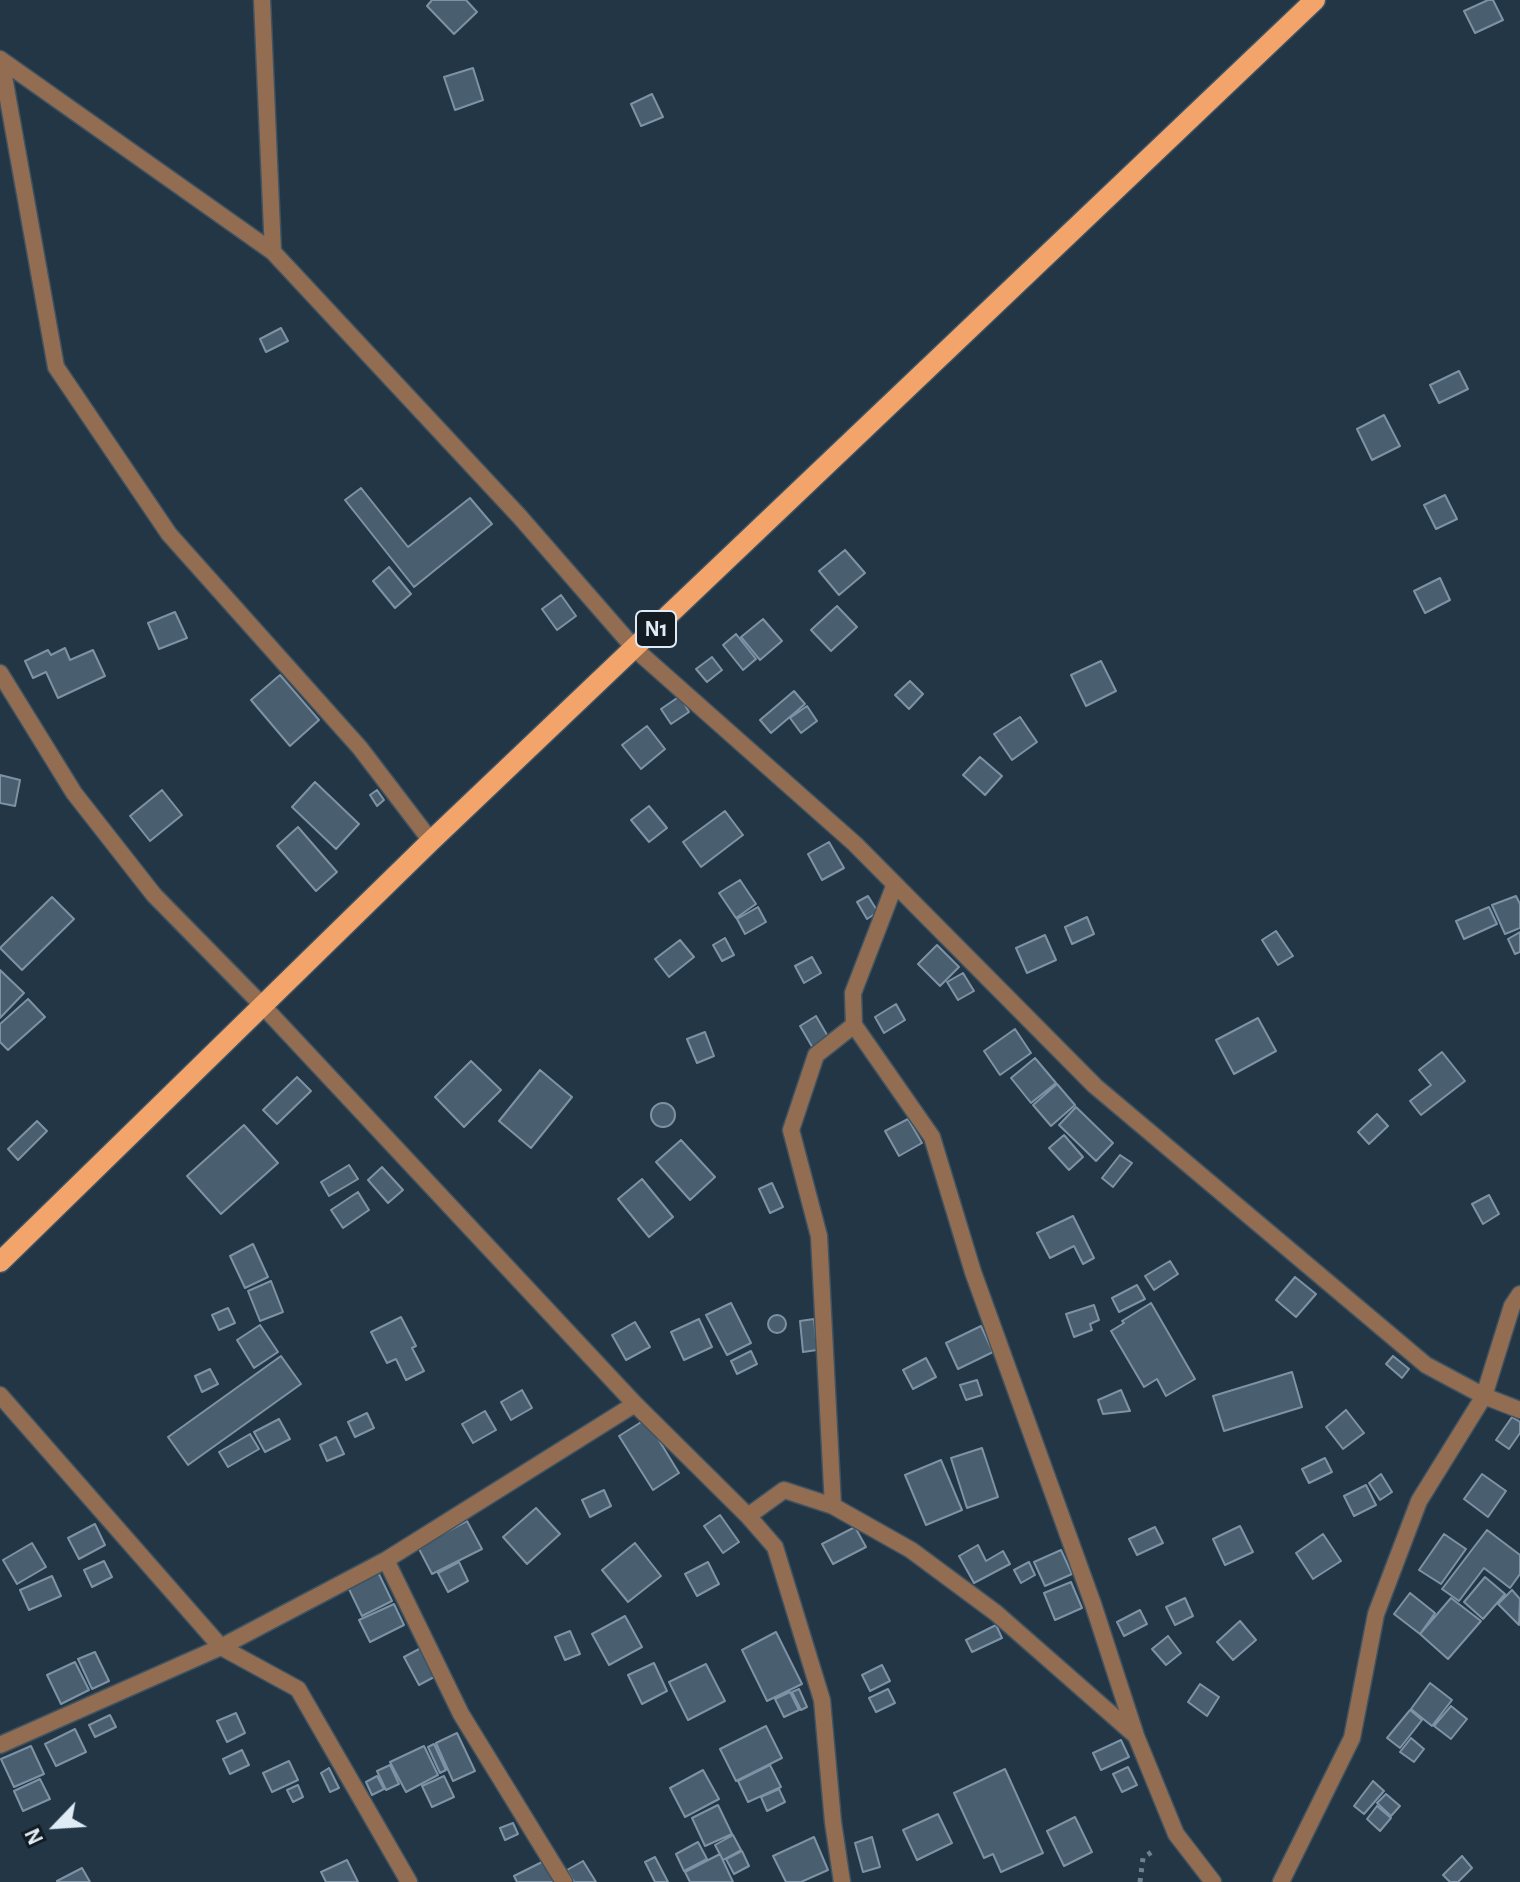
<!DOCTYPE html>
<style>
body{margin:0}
#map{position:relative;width:1520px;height:1882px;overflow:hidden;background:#223645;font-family:"Alegreya Sans",sans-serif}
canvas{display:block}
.north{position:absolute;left:16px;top:1786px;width:80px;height:80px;-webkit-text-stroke:6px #141c23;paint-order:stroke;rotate:245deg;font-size:22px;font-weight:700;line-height:32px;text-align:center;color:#dfebf5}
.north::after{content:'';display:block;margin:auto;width:28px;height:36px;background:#dfebf5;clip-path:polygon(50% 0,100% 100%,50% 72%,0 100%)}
</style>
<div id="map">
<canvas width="1520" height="1882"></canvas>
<div class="north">N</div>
</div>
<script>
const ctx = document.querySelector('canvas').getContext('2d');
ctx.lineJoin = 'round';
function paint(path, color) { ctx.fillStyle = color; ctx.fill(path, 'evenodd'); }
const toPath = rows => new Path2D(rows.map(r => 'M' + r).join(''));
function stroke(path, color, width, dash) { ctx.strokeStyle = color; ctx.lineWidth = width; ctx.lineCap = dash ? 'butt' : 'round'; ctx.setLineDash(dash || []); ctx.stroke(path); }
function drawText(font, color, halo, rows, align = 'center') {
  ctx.font = font + ' "Alegreya Sans",sans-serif'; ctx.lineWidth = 6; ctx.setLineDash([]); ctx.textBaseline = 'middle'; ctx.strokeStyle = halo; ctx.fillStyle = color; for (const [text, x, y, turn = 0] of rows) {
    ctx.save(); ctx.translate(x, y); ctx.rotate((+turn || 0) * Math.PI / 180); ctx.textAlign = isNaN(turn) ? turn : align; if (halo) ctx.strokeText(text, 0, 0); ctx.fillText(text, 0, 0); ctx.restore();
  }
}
const building = toPath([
 [432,0,466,0,477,12,454,34,427,6,432,0],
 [1488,0,1493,0,1503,20,1475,33,1464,11,1488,0],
 [473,68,483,100,455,110,444,77,473,68],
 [652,94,663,117,641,126,631,104,652,94],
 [281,328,288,341,266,352,260,339,281,328],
 [1459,371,1468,389,1439,403,1430,385,1459,371],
 [1384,415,1400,446,1372,460,1357,429,1384,415],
 [361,488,408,547,470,498,492,524,414,587,345,500,361,488],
 [1445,495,1457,519,1436,529,1424,505,1445,495],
 [845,550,865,573,839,595,819,571,845,550],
 [389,567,411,594,395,608,373,581,389,567],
 [1440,578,1450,600,1425,613,1414,591,1440,578],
 [561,595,576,616,557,630,542,609,561,595],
 [837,606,857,627,831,651,811,630,837,606],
 [175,612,187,638,159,649,148,623,175,612],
 [763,619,782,641,760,660,741,637,763,619],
 [736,634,756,659,743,670,723,645,736,634],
 [65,648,70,660,93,650,105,676,58,698,46,672,33,678,25,661,48,650,51,655,65,648],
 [712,657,722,670,707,682,696,669,712,657],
 [1101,661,1116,691,1086,706,1071,675,1101,661],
 [280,675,319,720,290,746,251,700,280,675],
 [910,681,923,694,909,709,895,695,910,681],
 [794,691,805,704,771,733,760,720,794,691],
 [680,696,689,712,671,724,661,709,680,696],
 [807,706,817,721,801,733,790,718,807,706],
 [1020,717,1037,742,1012,760,994,734,1020,717],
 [647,726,665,749,641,769,622,745,647,726],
 [980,757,1002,776,985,795,963,775,980,757],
 [0,775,20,780,15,806,0,803,0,775],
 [315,782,359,824,336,849,292,807,315,782],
 [162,790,182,815,150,841,130,816,162,790],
 [377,790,384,800,377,806,370,795,377,790],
 [649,806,667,828,649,842,631,820,649,806],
 [725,811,743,835,701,867,683,842,725,811],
 [298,827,337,872,316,891,277,846,298,827],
 [829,842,844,868,822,880,808,854,829,842],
 [740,880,756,904,736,918,719,893,740,880],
 [868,896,878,912,867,919,857,902,868,896],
 [1516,896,1520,904,1520,928,1505,934,1492,905,1516,896],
 [52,897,74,919,22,970,0,948,52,897],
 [758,907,766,922,745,934,737,919,758,907],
 [1489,907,1497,924,1464,939,1456,921,1489,907],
 [1087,917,1094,934,1072,944,1065,927,1087,917],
 [1276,931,1293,956,1278,965,1262,940,1276,931],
 [1520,932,1520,952,1515,954,1508,939,1520,932],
 [1045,935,1056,960,1027,973,1016,948,1045,935],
 [725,938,734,955,722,961,713,945,725,938],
 [680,940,694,957,669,977,655,959,680,940],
 [937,945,959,967,940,986,918,964,937,945],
 [812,957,821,973,804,983,795,966,812,957],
 [0,970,24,993,0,1018,0,970],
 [963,973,974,991,958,1000,947,982,963,973],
 [28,999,45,1017,8,1050,0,1042,0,1024,28,999],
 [896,1004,905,1020,884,1033,875,1017,896,1004],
 [816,1016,830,1040,814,1050,800,1026,816,1016],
 [1258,1018,1276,1051,1234,1074,1216,1040,1258,1018],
 [1015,1029,1031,1053,1000,1075,984,1051,1015,1029],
 [705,1032,714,1056,697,1063,687,1039,705,1032],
 [1442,1052,1465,1081,1421,1115,1410,1101,1431,1085,1419,1070,1442,1052],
 [1035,1058,1056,1083,1031,1103,1011,1078,1035,1058],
 [471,1061,501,1090,464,1127,435,1097,471,1061],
 [540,1070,572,1097,531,1148,499,1121,540,1070],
 [297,1077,311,1091,277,1124,263,1110,297,1077],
 [1057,1084,1075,1105,1051,1126,1033,1105,1057,1084],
 '651 1115a12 12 0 1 1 24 0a12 12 0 1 1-24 0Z',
 [1076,1107,1113,1143,1096,1161,1059,1125,1076,1107],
 [1377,1114,1388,1126,1369,1144,1358,1132,1377,1114],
 [908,1119,922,1143,899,1156,885,1131,908,1119],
 [37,1121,47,1131,18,1160,8,1149,37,1121],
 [244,1125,278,1163,221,1214,187,1176,244,1125],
 [1064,1135,1083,1157,1069,1170,1049,1148,1064,1135],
 [681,1140,715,1177,690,1200,656,1162,681,1140],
 [1120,1155,1132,1163,1113,1187,1102,1178,1120,1155],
 [349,1165,358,1179,329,1196,321,1182,349,1165],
 [382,1167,403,1190,388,1203,368,1180,382,1167],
 [642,1179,673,1217,649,1237,618,1199,642,1179],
 [772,1183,783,1207,770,1213,759,1189,772,1183],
 [358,1192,369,1210,343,1228,331,1210,358,1192],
 [1489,1195,1499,1214,1483,1224,1472,1204,1489,1195],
 [1073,1216,1094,1258,1083,1264,1074,1246,1050,1258,1037,1233,1073,1216],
 [253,1244,268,1277,245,1288,230,1256,253,1244],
 [1170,1261,1178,1274,1154,1290,1145,1276,1170,1261],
 [1295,1277,1316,1294,1296,1317,1276,1300,1295,1277],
 [271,1281,283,1312,260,1321,248,1291,271,1281],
 [1137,1285,1145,1299,1119,1312,1112,1298,1137,1285],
 [731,1303,751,1343,727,1355,706,1315,731,1303],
 [1151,1303,1195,1379,1166,1396,1157,1379,1144,1387,1111,1331,1124,1323,1122,1321,1151,1303],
 [1094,1305,1099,1320,1090,1324,1092,1330,1074,1337,1066,1314,1094,1305],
 [228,1308,235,1323,219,1330,212,1315,228,1308],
 '768 1324a9 9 0 1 1 18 0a9 9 0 1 1-18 0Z',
 [401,1317,416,1346,412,1348,424,1371,406,1380,396,1359,387,1363,371,1332,401,1317],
 [699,1319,712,1347,684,1360,671,1332,699,1319],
 [814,1319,817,1350,803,1352,800,1321,814,1319],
 [635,1322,650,1347,626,1360,612,1335,635,1322],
 [260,1325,278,1352,254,1368,237,1340,260,1325],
 [981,1326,993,1352,958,1369,946,1343,981,1326],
 [751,1351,757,1364,737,1374,731,1361,751,1351],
 [281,1356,301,1384,188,1465,168,1437,281,1356],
 [1393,1356,1409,1369,1402,1378,1386,1364,1393,1356],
 [926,1358,936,1377,913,1389,903,1370,926,1358],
 [210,1369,218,1384,202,1392,195,1376,210,1369],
 [1292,1372,1302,1407,1224,1431,1213,1396,1292,1372],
 [977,1380,982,1395,966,1400,960,1385,977,1380],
 [522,1390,532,1408,511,1420,501,1402,522,1390],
 [1121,1390,1130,1411,1103,1414,1098,1400,1121,1390],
 [1346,1410,1364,1433,1343,1449,1326,1427,1346,1410],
 [485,1411,496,1430,473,1443,462,1424,485,1411],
 [367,1413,374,1428,355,1437,348,1422,367,1413],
 [1512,1417,1520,1422,1520,1433,1509,1449,1496,1440,1512,1417],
 [279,1419,290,1439,265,1452,254,1432,279,1419],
 [646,1419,679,1473,653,1490,619,1436,646,1419],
 [250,1434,259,1449,228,1467,219,1452,250,1434],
 [336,1437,344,1454,327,1461,320,1445,336,1437],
 [982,1448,998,1497,967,1508,951,1458,982,1448],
 [1325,1458,1332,1472,1309,1483,1302,1469,1325,1458],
 [941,1460,962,1510,926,1525,905,1475,941,1460],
 [1381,1474,1392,1492,1380,1500,1369,1483,1381,1474],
 [1482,1474,1506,1491,1488,1517,1464,1499,1482,1474],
 [1366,1485,1376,1505,1354,1516,1344,1496,1366,1485],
 [604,1490,611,1506,590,1517,582,1500,604,1490],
 [536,1508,560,1534,527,1564,503,1537,536,1508],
 [720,1515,739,1542,723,1553,704,1526,720,1515],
 [467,1521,482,1549,432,1574,418,1547,467,1521],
 [95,1524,105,1545,79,1559,68,1538,95,1524],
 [1240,1526,1253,1552,1225,1565,1213,1539,1240,1526],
 [855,1527,866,1547,833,1564,822,1544,855,1527],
 [1155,1527,1163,1543,1137,1555,1129,1539,1155,1527],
 [1487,1530,1520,1555,1520,1574,1510,1588,1484,1568,1459,1601,1442,1589,1487,1530],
 [1323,1534,1341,1561,1313,1579,1296,1553,1323,1534],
 [1444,1534,1466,1549,1441,1584,1419,1570,1444,1534],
 [32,1543,46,1567,17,1584,3,1560,32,1543],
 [635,1543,661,1576,628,1602,602,1570,635,1543],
 [978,1545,986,1561,1003,1551,1010,1564,974,1583,959,1556,978,1545],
 [1061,1550,1072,1574,1045,1586,1034,1562,1061,1550],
 [104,1561,112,1577,92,1587,84,1570,104,1561],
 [459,1562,468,1581,448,1592,438,1573,459,1562],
 [708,1562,719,1584,697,1596,685,1574,708,1562],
 [1029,1562,1035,1575,1021,1583,1014,1570,1029,1562],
 [377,1570,392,1601,362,1616,347,1585,377,1570],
 [52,1576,61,1596,29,1610,20,1590,52,1576],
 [1485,1577,1505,1594,1483,1619,1464,1602,1485,1577],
 [1071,1582,1082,1608,1055,1620,1044,1593,1071,1582],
 [1512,1590,1520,1599,1519,1625,1498,1604,1512,1590],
 [1410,1593,1435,1613,1420,1634,1394,1614,1410,1593],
 [1185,1598,1193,1616,1175,1625,1166,1607,1185,1598],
 [1451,1598,1481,1621,1448,1659,1420,1634,1451,1598],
 [394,1604,404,1625,370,1642,359,1620,394,1604],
 [1140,1610,1147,1624,1124,1636,1117,1622,1140,1610],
 [625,1616,642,1647,609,1665,592,1634,625,1616],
 [1240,1621,1256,1640,1233,1660,1217,1642,1240,1621],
 [996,1625,1002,1638,972,1652,966,1640,996,1625],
 [570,1631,580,1654,565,1660,555,1637,570,1631],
 [776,1632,802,1684,767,1701,742,1650,776,1632],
 [1168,1636,1181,1653,1166,1665,1152,1649,1168,1636],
 [421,1648,436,1676,419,1685,404,1657,421,1648],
 [95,1652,109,1681,92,1689,78,1659,95,1652],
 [75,1662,89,1690,61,1704,47,1675,75,1662],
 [654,1663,667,1691,642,1704,628,1675,654,1663],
 [706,1664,725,1701,688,1720,669,1682,706,1664],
 [882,1665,890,1681,870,1691,862,1675,882,1665],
 [1430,1683,1452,1700,1432,1726,1411,1709,1430,1683],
 [1200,1684,1219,1697,1207,1716,1188,1702,1200,1684],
 [799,1689,807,1707,801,1710,792,1692,799,1689],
 [888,1689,895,1703,876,1712,869,1698,888,1689],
 [790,1692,799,1710,784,1717,775,1699,790,1692],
 [1451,1706,1467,1719,1451,1739,1434,1726,1451,1706],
 [1410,1710,1422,1720,1400,1748,1387,1738,1410,1710],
 [236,1713,245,1733,227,1742,217,1721,236,1713],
 [110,1715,116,1727,95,1737,89,1725,110,1715],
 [766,1726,782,1758,736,1781,720,1749,766,1726],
 [75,1729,86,1752,56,1766,45,1744,75,1729],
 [457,1733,475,1771,453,1781,436,1743,457,1733],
 [1411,1738,1424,1749,1414,1762,1400,1752,1411,1738],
 [1121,1740,1129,1757,1101,1770,1093,1753,1121,1740],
 [434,1744,446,1770,440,1773,428,1747,434,1744],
 [31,1746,44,1774,14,1787,1,1759,31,1746],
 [424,1746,438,1775,406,1792,390,1762,424,1746],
 [242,1750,249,1765,230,1774,223,1759,242,1750],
 [289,1761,298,1780,272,1792,263,1773,289,1761],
 [390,1765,399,1784,386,1790,377,1771,390,1765],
 [770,1765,781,1787,748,1802,738,1781,770,1765],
 [1128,1767,1137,1785,1122,1792,1113,1774,1128,1767],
 [329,1768,339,1788,330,1792,321,1773,329,1768],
 [1005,1769,1043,1853,1001,1872,993,1854,984,1858,954,1793,1005,1769],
 [703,1770,719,1799,685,1817,670,1788,703,1770],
 [377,1776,384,1789,372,1795,366,1782,377,1776],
 [444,1776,454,1797,432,1807,422,1786,444,1776],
 [40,1779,50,1799,23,1811,14,1791,40,1779],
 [1373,1781,1384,1791,1364,1814,1354,1806,1373,1781],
 [298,1785,303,1797,293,1802,287,1790,298,1785],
 [779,1789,785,1802,767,1811,761,1797,779,1789],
 [1386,1794,1400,1806,1391,1816,1377,1803,1386,1794],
 [718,1805,732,1834,705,1846,692,1818,718,1805],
 [1377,1806,1391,1818,1380,1831,1367,1819,1377,1806],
 [938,1814,952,1843,917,1860,903,1830,938,1814],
 [1075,1817,1092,1852,1064,1866,1047,1831,1075,1817],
 [513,1823,518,1834,505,1840,500,1828,513,1823],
 [733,1835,741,1850,723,1860,715,1845,733,1835],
 [814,1837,828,1870,801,1882,786,1882,773,1856,814,1837],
 [872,1837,880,1867,863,1872,855,1843,872,1837],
 [698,1842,707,1859,684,1871,676,1854,698,1842],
 [742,1851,749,1866,734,1874,726,1859,742,1851],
 [720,1854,733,1882,690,1882,685,1872,720,1854],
 [1462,1856,1472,1868,1458,1882,1450,1882,1443,1875,1462,1856],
 [655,1857,668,1882,655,1882,645,1862,655,1857],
 [347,1860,358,1882,326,1882,321,1872,347,1860],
 [544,1861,555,1882,517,1882,514,1876,544,1861],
 [583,1861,596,1882,574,1882,567,1870,583,1861],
 [82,1868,90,1882,57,1882,57,1881,82,1868]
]);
paint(building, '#495e6f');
stroke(building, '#7d93a5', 2);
const street = toPath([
 [262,0,273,252],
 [0,59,273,252,520,517,635,649,855,844,1095,1086,1426,1365,1484,1396,1520,1410],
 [1,60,56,367,169,534,360,748,431,841],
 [0,673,74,793,154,895,262,1005,635,1404,748,1516,775,1547,822,1700,833,1822,842,1882],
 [895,884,853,993,854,1025,932,1137,973,1272,1093,1604,1136,1736,1176,1834,1213,1882],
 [0,1395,221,1647,298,1689,409,1882],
 [833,1506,819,1236,791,1130,816,1055,854,1025],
 [748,1516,784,1490,833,1506,911,1550,996,1613,1135,1735],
 [386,1560,461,1714,564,1882],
 [0,1745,221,1647,386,1560,635,1404],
 [1281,1882,1352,1738,1376,1614,1419,1501,1484,1396,1512,1306,1520,1294]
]);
const primary = toPath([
 [0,1262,431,841,1315,0]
]);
stroke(street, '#405361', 19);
stroke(primary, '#405361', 23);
stroke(toPath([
 [1140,1882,1143,1858,1156,1849]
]), '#70818e', 5, [4, 6]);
stroke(street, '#936d52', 16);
stroke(primary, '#f3a46a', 20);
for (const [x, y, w] of [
 [656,629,40]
]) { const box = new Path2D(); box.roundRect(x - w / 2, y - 18, w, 36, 6); ctx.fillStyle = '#141c23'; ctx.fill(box); stroke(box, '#dfebf5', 2); }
drawText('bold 22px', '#dfebf5', null, [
 ["N1",656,629]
]);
</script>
